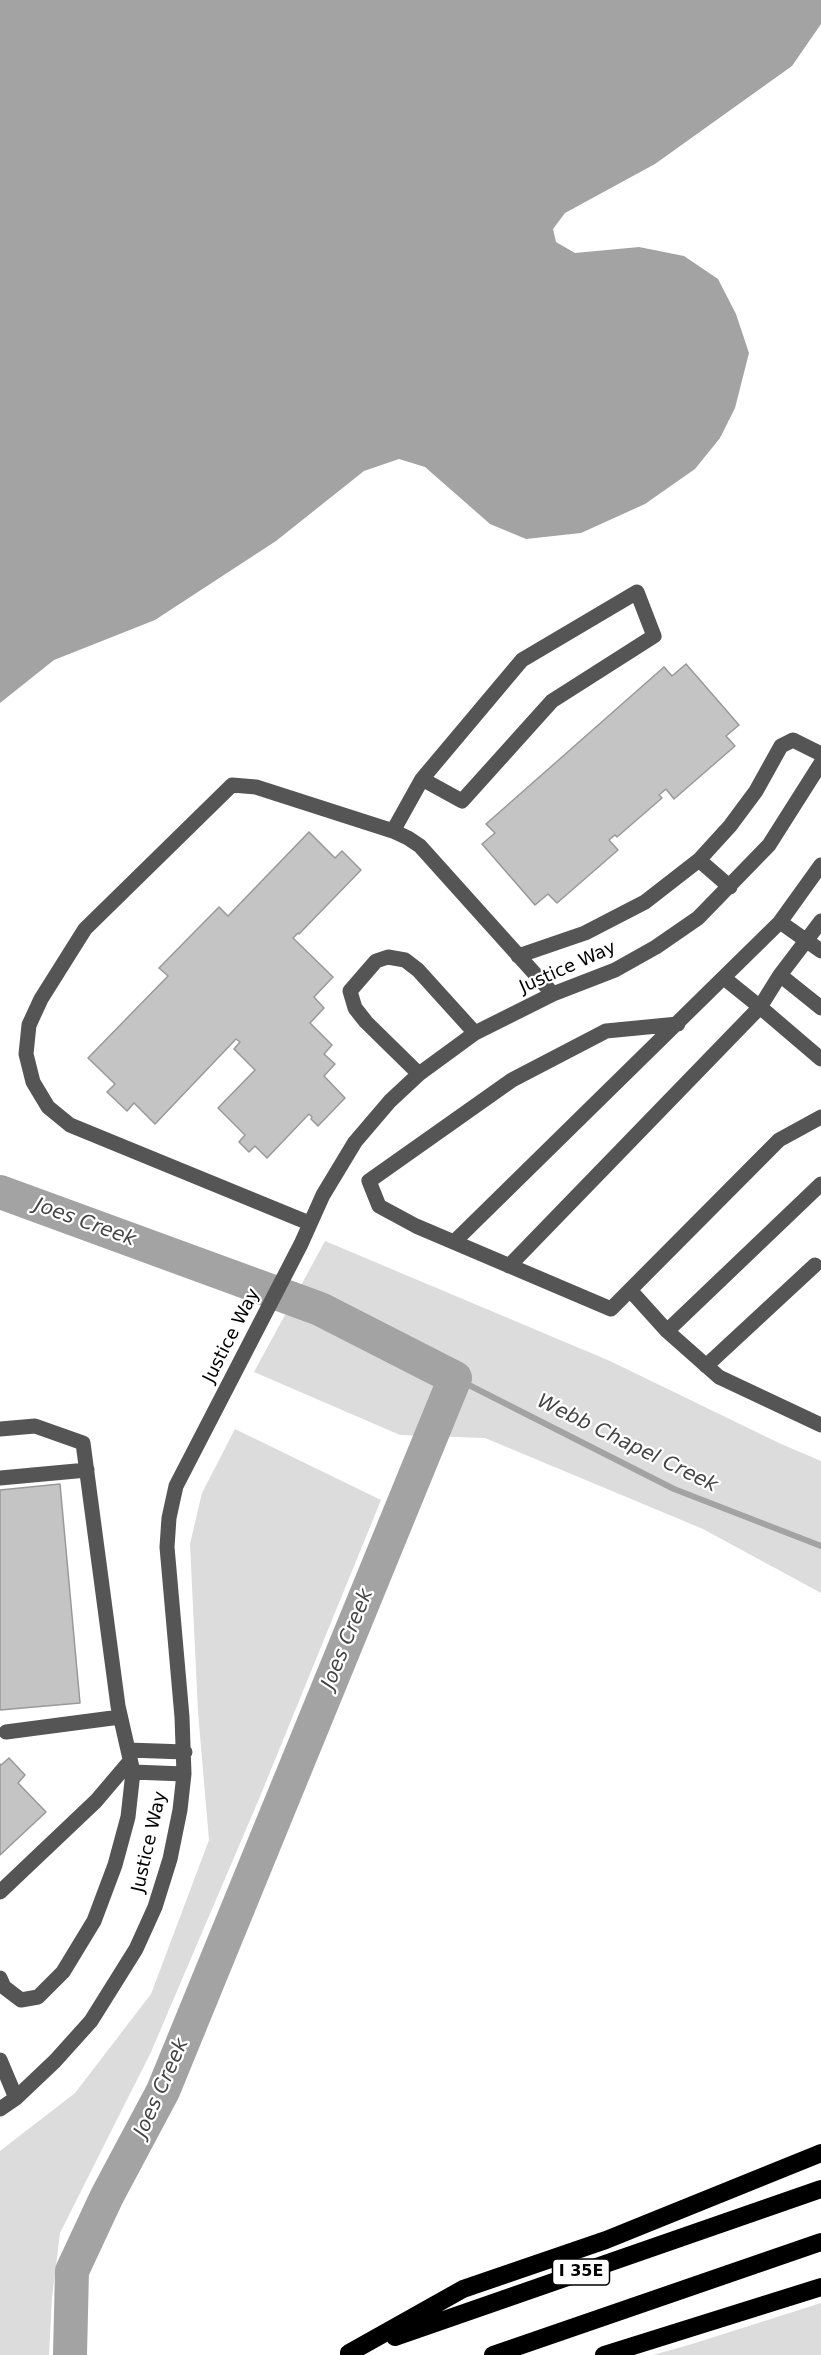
<!DOCTYPE html>
<style>
body{margin:0}
canvas{display:block;background:#fff}
</style>
<canvas width="821" height="2355"></canvas>
<script>
const ctx = document.querySelector('canvas').getContext('2d');
ctx.lineJoin = 'round';
function paint(path, color) { ctx.fillStyle = color; ctx.fill(path, 'evenodd'); }
const toPath = rows => new Path2D(rows.map(r => 'M' + r).join(''));
function stroke(path, color, width, dash) { ctx.strokeStyle = color; ctx.lineWidth = width; ctx.lineCap = dash ? 'butt' : 'round'; ctx.setLineDash(dash || []); ctx.stroke(path); }
function drawText(font, color, halo, rows, align = 'center') {
  ctx.font = font + ' "DejaVu Sans",sans-serif'; ctx.lineWidth = 4.5; ctx.setLineDash([]); ctx.textBaseline = 'middle'; ctx.strokeStyle = halo; ctx.fillStyle = color; for (const [text, x, y, turn = 0] of rows) {
    ctx.save(); ctx.translate(x, y); ctx.rotate((+turn || 0) * Math.PI / 180); ctx.textAlign = isNaN(turn) ? turn : align; if (halo) ctx.strokeText(text, 0, 0); ctx.fillText(text, 0, 0); ctx.restore();
  }
}
paint(toPath([
 [325,1241,610,1361,779,1443,821,1461,821,1593,703,1529,485,1438,400,1435,254,1372],
 [235,1429,381,1500,259,1799,151,2052,60,2233,52,2298,49,2355,0,2355,0,2151,75,2093,151,1994,209,1840,198,1712,190,1544,202,1493],
 [821,2303,821,2355,653,2355,692,2344]
]), '#dcdcdc');
paint(toPath([
 [0,0,821,0,821,24,792,66,655,164,565,213,553,229,556,242,575,253,639,247,684,256,718,279,736,314,749,353,735,408,720,438,695,469,645,504,581,533,526,539,490,524,425,467,399,459,364,471,276,541,155,620,54,660,0,703]
]), '#a3a3a3');
stroke(toPath([
 [455,1378,674,1489,821,1546]
]), '#a3a3a3', 6);
stroke(toPath([
 [0,1192,320,1309,455,1378,163,2091,107,2196,72,2271,70,2355]
]), '#a3a3a3', 34);
const building = toPath([
 [686,664,739,725,726,736,735,746,674,799,666,789,659,795,662,798,617,837,615,835,609,840,618,850,557,903,548,894,535,905,482,844,495,833,486,824,664,667,672,676,686,664],
 [309,832,335,858,342,851,361,870,299,934,298,933,293,938,333,977,314,997,324,1008,310,1023,332,1045,324,1054,335,1064,324,1076,345,1098,318,1126,311,1119,312,1117,309,1114,267,1158,255,1146,249,1152,239,1142,245,1135,218,1108,255,1070,234,1049,240,1042,236,1039,155,1124,134,1103,127,1111,107,1092,115,1084,88,1058,168,976,159,968,219,907,228,916,309,832],
 [60,1484,80,1703,0,1710,0,1490,60,1484],
 [9,1758,25,1775,18,1783,46,1812,0,1855,0,1764,1,1765,9,1758]
]);
paint(building, '#c4c4c4');
stroke(building, '#999', 1.5);
stroke(toPath([
 [393,831,422,779,522,660,637,592,654,636,552,701,462,801,422,779],
 [699,860,730,887],
 [821,921,780,975,760,1007,821,1059],
 [780,922,821,951],
 [518,956,585,933,645,902,699,860,730,826,756,791,781,746,793,740,821,754],
 [780,975,821,1008],
 [678,1024,606,1031,512,1080,369,1181,379,1206,416,1226,611,1309,779,1140,821,1117],
 [419,1074,366,1022,355,1008,350,991,376,961,388,957,405,960,418,970,475,1033],
 [309,1223,70,1125,48,1107,33,1082,26,1054,29,1025,41,999,85,929,232,785,256,787,393,831,408,838,420,846,553,994],
 [454,1242,780,922,821,865],
 [509,1266,760,1007,724,978],
 [630,1290,667,1331,821,1184],
 [667,1331,719,1377,821,1425],
 [706,1366,815,1265],
 [0,1429,35,1426,83,1443,118,1706,133,1772,128,1817,115,1865,94,1921,63,1972,38,1997,21,2000,4,1987,0,1978],
 [0,1478,87,1470],
 [6,1732,120,1717],
 [128,1750,185,1752],
 [133,1772,184,1774],
 [0,1892,96,1801,130,1761],
 [0,2060,16,2098],
 [0,2109,16,2098,55,2061,91,2021,136,1949,155,1907,170,1859,180,1810,184,1774,182,1717,167,1547,169,1518,176,1486,301,1244,323,1195,355,1142,390,1101,419,1074,475,1033,553,994,615,970,656,947,698,918,769,845,821,763]
]), '#555', 15);
stroke(toPath([
 [395,2337,821,2189],
 [349,2353,463,2289,606,2240,821,2153],
 [493,2355,821,2242],
 [604,2355,821,2287]
]), '#000', 18);
for (const [x, y, w] of [
 [581,2272,57]
]) { const box = new Path2D(); box.roundRect(x - w / 2, y - 13, w, 26, 4.5); ctx.fillStyle = '#fff'; ctx.fill(box); stroke(box, '#000', 1.5); }
drawText('bold 16px', '#000', null, [
 ["I 35E",581,2272]
]);
drawText('18px', '#000', '#fff', [
 ["Justice Way",568,968,-24],
 ["Justice Way",232,1336,-63],
 ["Justice Way",150,1842,-77]
]);
drawText('italic 20px', '#444', '#fff', [
 ["Joes Creek",85,1223,20],
 ["Webb Chapel Creek",627,1444,26],
 ["Joes Creek",348,1639,-68],
 ["Joes Creek",162,2088,-66]
]);
</script>
